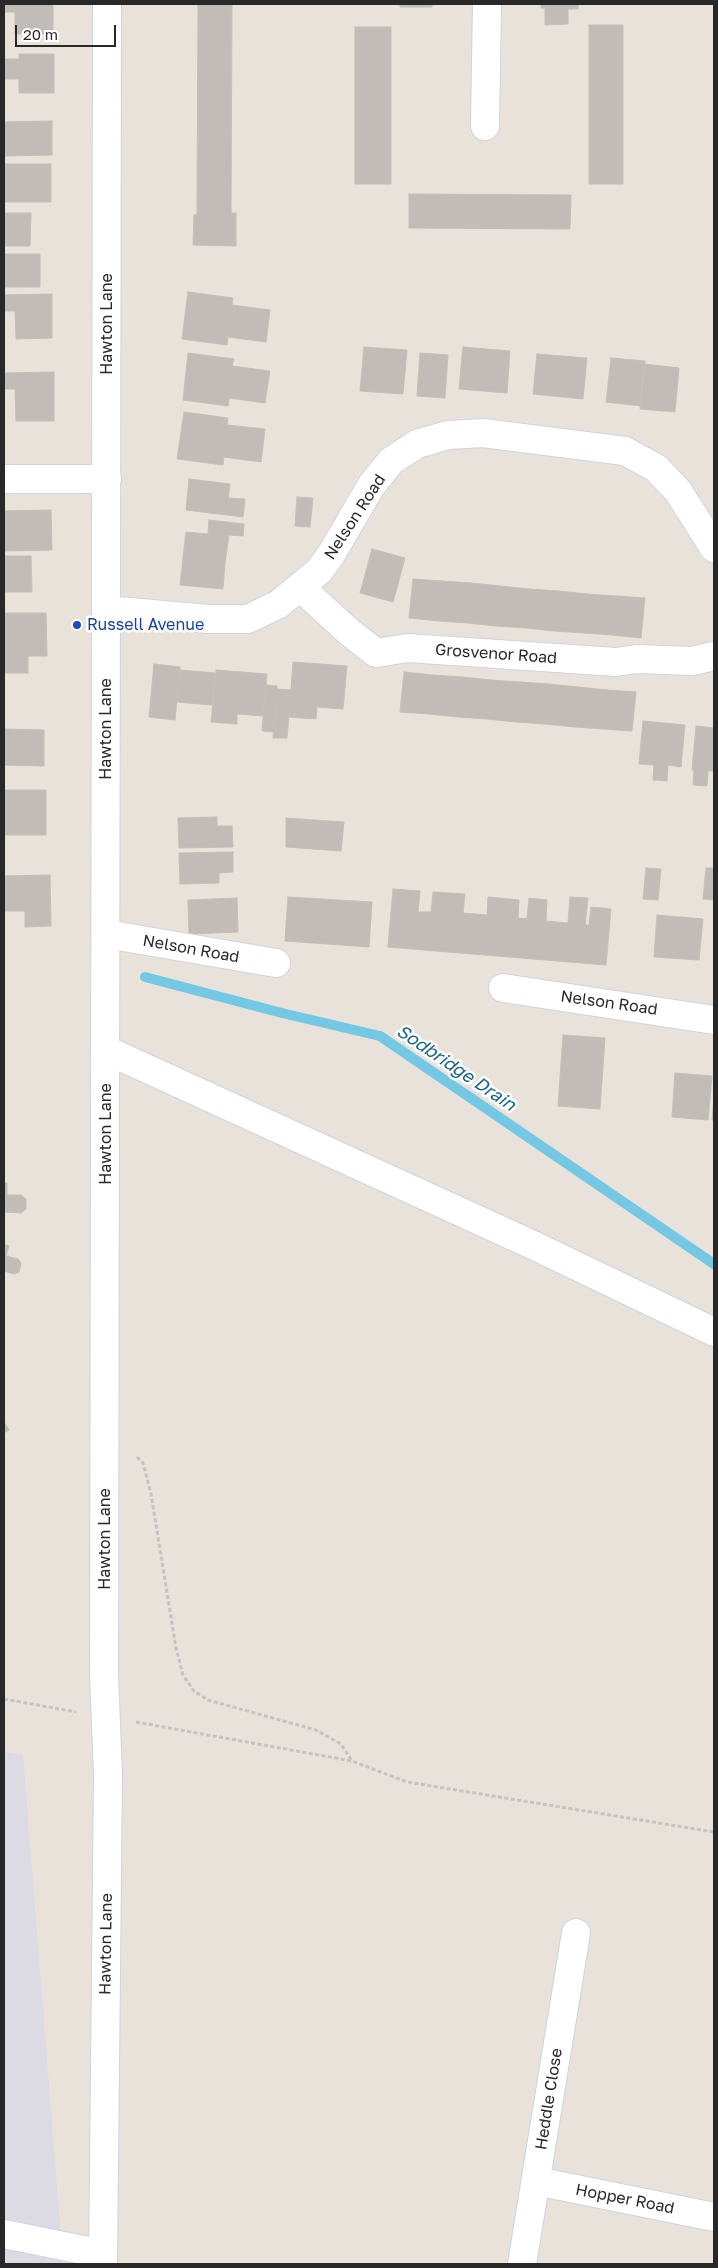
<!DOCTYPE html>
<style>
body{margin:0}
#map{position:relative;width:718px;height:2268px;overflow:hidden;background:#e9e2da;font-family:"Golos Text",sans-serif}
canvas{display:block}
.frame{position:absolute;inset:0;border:5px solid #282828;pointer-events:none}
.scale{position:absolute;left:15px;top:25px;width:101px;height:22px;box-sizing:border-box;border:2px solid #282828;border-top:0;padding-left:6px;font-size:15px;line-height:18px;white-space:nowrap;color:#282828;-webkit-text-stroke:4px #fff;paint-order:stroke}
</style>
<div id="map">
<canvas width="718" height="2268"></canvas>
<div class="frame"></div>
<div class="scale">20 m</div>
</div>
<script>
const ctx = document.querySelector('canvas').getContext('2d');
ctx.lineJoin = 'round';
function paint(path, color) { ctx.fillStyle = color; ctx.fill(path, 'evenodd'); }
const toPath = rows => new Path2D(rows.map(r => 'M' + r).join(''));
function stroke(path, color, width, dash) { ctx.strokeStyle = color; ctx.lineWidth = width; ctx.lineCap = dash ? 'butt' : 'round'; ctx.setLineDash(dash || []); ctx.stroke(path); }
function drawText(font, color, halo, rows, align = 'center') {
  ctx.font = font + ' "Golos Text",sans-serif'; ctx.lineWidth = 5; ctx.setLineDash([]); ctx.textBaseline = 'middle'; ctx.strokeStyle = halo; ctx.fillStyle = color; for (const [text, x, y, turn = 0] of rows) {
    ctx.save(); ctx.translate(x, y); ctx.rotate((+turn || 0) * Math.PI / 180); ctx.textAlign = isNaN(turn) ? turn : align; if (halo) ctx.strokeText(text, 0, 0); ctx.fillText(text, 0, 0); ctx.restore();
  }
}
paint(toPath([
 [4,1752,23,1755,63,2264,4,2264]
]), '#dcdae2');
stroke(toPath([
 [145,977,282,1013,380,1036,714,1264]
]), '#75c8e3', 10);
const building = toPath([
 [4,4,53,4,53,34,15,34,15,12,4,12,4,4],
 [198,4,232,4,231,213,236,213,236,246,193,245,194,215,197,214,198,4],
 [400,4,432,4,432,7,400,7,400,4],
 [541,4,578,4,578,9,568,9,568,24,545,25,545,8,541,8,541,4],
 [589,25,623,25,623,184,589,184,589,25],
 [355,27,391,27,391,184,355,184,355,27],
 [19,54,54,54,54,93,19,93,19,79,4,79,4,59,19,59,19,54],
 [52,121,52,155,4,156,4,122,52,121],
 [4,164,51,164,51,202,4,202,4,164],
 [409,194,571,195,570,229,409,228,409,194],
 [4,213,31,213,30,246,4,246,4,213],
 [4,254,40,254,40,287,4,287,4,254],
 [188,292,233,298,232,305,270,310,266,342,228,337,227,345,182,339,188,292],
 [52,294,52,338,16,339,15,311,4,311,4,295,52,294],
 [364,347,407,350,403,394,360,391,364,347],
 [463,347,510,351,507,393,459,389,463,347],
 [188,353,234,359,232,366,270,371,265,403,229,398,228,406,183,400,188,353],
 [420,353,448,355,445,398,417,396,420,353],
 [537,354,587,358,583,399,533,394,537,354],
 [611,358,645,361,641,406,606,402,611,358],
 [644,364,679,368,675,412,640,409,644,364],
 [54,372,54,421,16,421,15,389,4,389,4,373,54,372],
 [184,412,228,418,227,425,265,429,261,462,224,457,223,465,177,459,184,412],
 [189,479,230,484,228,498,245,499,243,517,186,510,189,479],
 [297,497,313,498,310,527,295,526,297,497],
 [51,510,52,550,4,551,4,511,51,510],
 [209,520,244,524,243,536,229,535,225,563,183,558,186,532,208,534,209,520],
 [372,549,405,558,393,602,360,593,372,549],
 [4,556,31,556,32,592,4,592,4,556],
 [183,558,225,563,223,589,180,585,183,558],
 [413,579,442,581,439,621,409,618,413,579],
 [442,581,471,583,468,623,439,621,442,581],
 [471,583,500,586,496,626,468,623,471,583],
 [500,586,529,589,526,628,496,626,500,586],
 [529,589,558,591,554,631,526,628,529,589],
 [558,591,587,594,584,633,554,631,558,591],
 [587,594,616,596,613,635,584,633,587,594],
 [616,596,645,598,641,638,613,635,616,596],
 [4,613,46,613,47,656,28,656,28,673,4,673,4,613],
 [293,662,347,666,343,709,317,707,316,719,289,717,293,662],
 [154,664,180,667,175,720,149,717,154,664],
 [180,670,215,673,212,705,177,702,180,670],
 [216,670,267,674,263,716,237,714,237,724,211,722,216,670],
 [404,672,433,675,429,714,400,712,404,672],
 [433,675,462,677,458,717,429,714,433,675],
 [462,677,491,680,487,719,458,717,462,677],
 [491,680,520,682,516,722,487,719,491,680],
 [520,682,549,684,545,724,516,722,520,682],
 [549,684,578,687,575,727,545,724,549,684],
 [266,685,277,686,274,732,262,731,266,685],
 [578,687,607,690,603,729,575,727,578,687],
 [277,689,291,690,287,738,273,738,277,689],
 [607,690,636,692,632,731,603,729,607,690],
 [643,721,685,725,681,767,668,765,667,781,653,780,654,765,639,764,643,721],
 [696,726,714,728,714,771,708,771,707,786,693,785,694,770,692,770,696,726],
 [4,729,44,730,44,766,4,765,4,729],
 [4,790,46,790,46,835,4,835,4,790],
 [217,817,217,826,232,826,233,847,179,848,178,818,217,817],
 [286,818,344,822,341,851,286,847,286,818],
 [233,852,233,872,219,873,219,883,180,884,179,853,233,852],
 [646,868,661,869,658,900,643,899,646,868],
 [706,868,714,868,714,900,703,899,706,868],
 [50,875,51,926,25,927,25,911,4,911,4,876,50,875],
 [393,889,420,891,418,912,431,912,433,892,465,894,463,913,487,915,488,897,519,900,518,918,527,919,529,898,547,900,546,921,568,923,570,897,588,898,585,925,589,925,591,907,611,909,606,965,388,947,393,889],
 [288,897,372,902,369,947,285,941,288,897],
 [237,898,238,932,189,934,188,900,237,898],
 [657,915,703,919,699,960,654,957,657,915],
 [563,1035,605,1038,600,1109,558,1106,563,1035],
 [675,1073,712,1076,708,1120,672,1117,675,1073],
 [714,1097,714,1121,712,1120,714,1097],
 [4,1183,7,1183,7,1195,21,1195,26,1199,26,1209,21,1213,4,1212,4,1183],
 [4,1244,9,1246,6,1256,18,1259,21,1263,19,1272,14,1274,4,1271,4,1244],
 [4,1422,9,1430,4,1433,4,1422]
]);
paint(building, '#c1bcb7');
stroke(building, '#c4beb4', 1);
const minor = toPath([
 [485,126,487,4],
 [4,479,107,479],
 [301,588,348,631,376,653,408,648,616,662,637,659,692,661,714,656],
 [107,610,208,619,248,619,279,604,319,571,332,553,371,486,391,461,417,444,448,435,483,433,625,451,656,468,678,491,714,548],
 [106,934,276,963],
 [503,988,714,1020],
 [106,1050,535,1246,714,1332],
 [104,1674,107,4],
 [536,2181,714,2217],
 [4,2234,103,2254],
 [103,2264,108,1774],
 [522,2264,576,1933]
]);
stroke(minor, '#d0d3e0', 30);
stroke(toPath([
 [137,1457,143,1463,151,1494,176,1648,183,1675,194,1691,208,1700,316,1730,341,1744,352,1761],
 [4,1699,76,1712],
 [136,1722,352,1761,407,1782,714,1832]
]), '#c3c3c3', 3, [4, 2.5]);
stroke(minor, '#fff', 28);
const minorBridge = toPath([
 [104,1674,108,1774]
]);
stroke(minorBridge, '#d0d3e0', 30, []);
stroke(minorBridge, '#fff', 28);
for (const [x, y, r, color] of [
 [77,625,5,"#1a4fb4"]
]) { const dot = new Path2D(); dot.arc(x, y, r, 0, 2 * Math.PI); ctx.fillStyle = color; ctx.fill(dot); stroke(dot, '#fff', 2); }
drawText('16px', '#282828', '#fff', [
 ["Hawton Lane",107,324,-90],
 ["Nelson Road",355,517,-57],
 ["Grosvenor Road",496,654,4],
 ["Hawton Lane",106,729,-90],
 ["Nelson Road",191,949,10],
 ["Nelson Road",609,1003,8],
 ["Hawton Lane",106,1134,-90],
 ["Hawton Lane",105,1539,-90],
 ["Hawton Lane",106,1944,-89],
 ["Heddle Close",549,2099,-81],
 ["Hopper Road",625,2199,11]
]);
drawText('16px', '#164399', '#fff', [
 ["Russell Avenue",87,625]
], 'left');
drawText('italic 18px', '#18658b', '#fff', [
 ["Sodbridge Drain",456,1068,34]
]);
</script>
